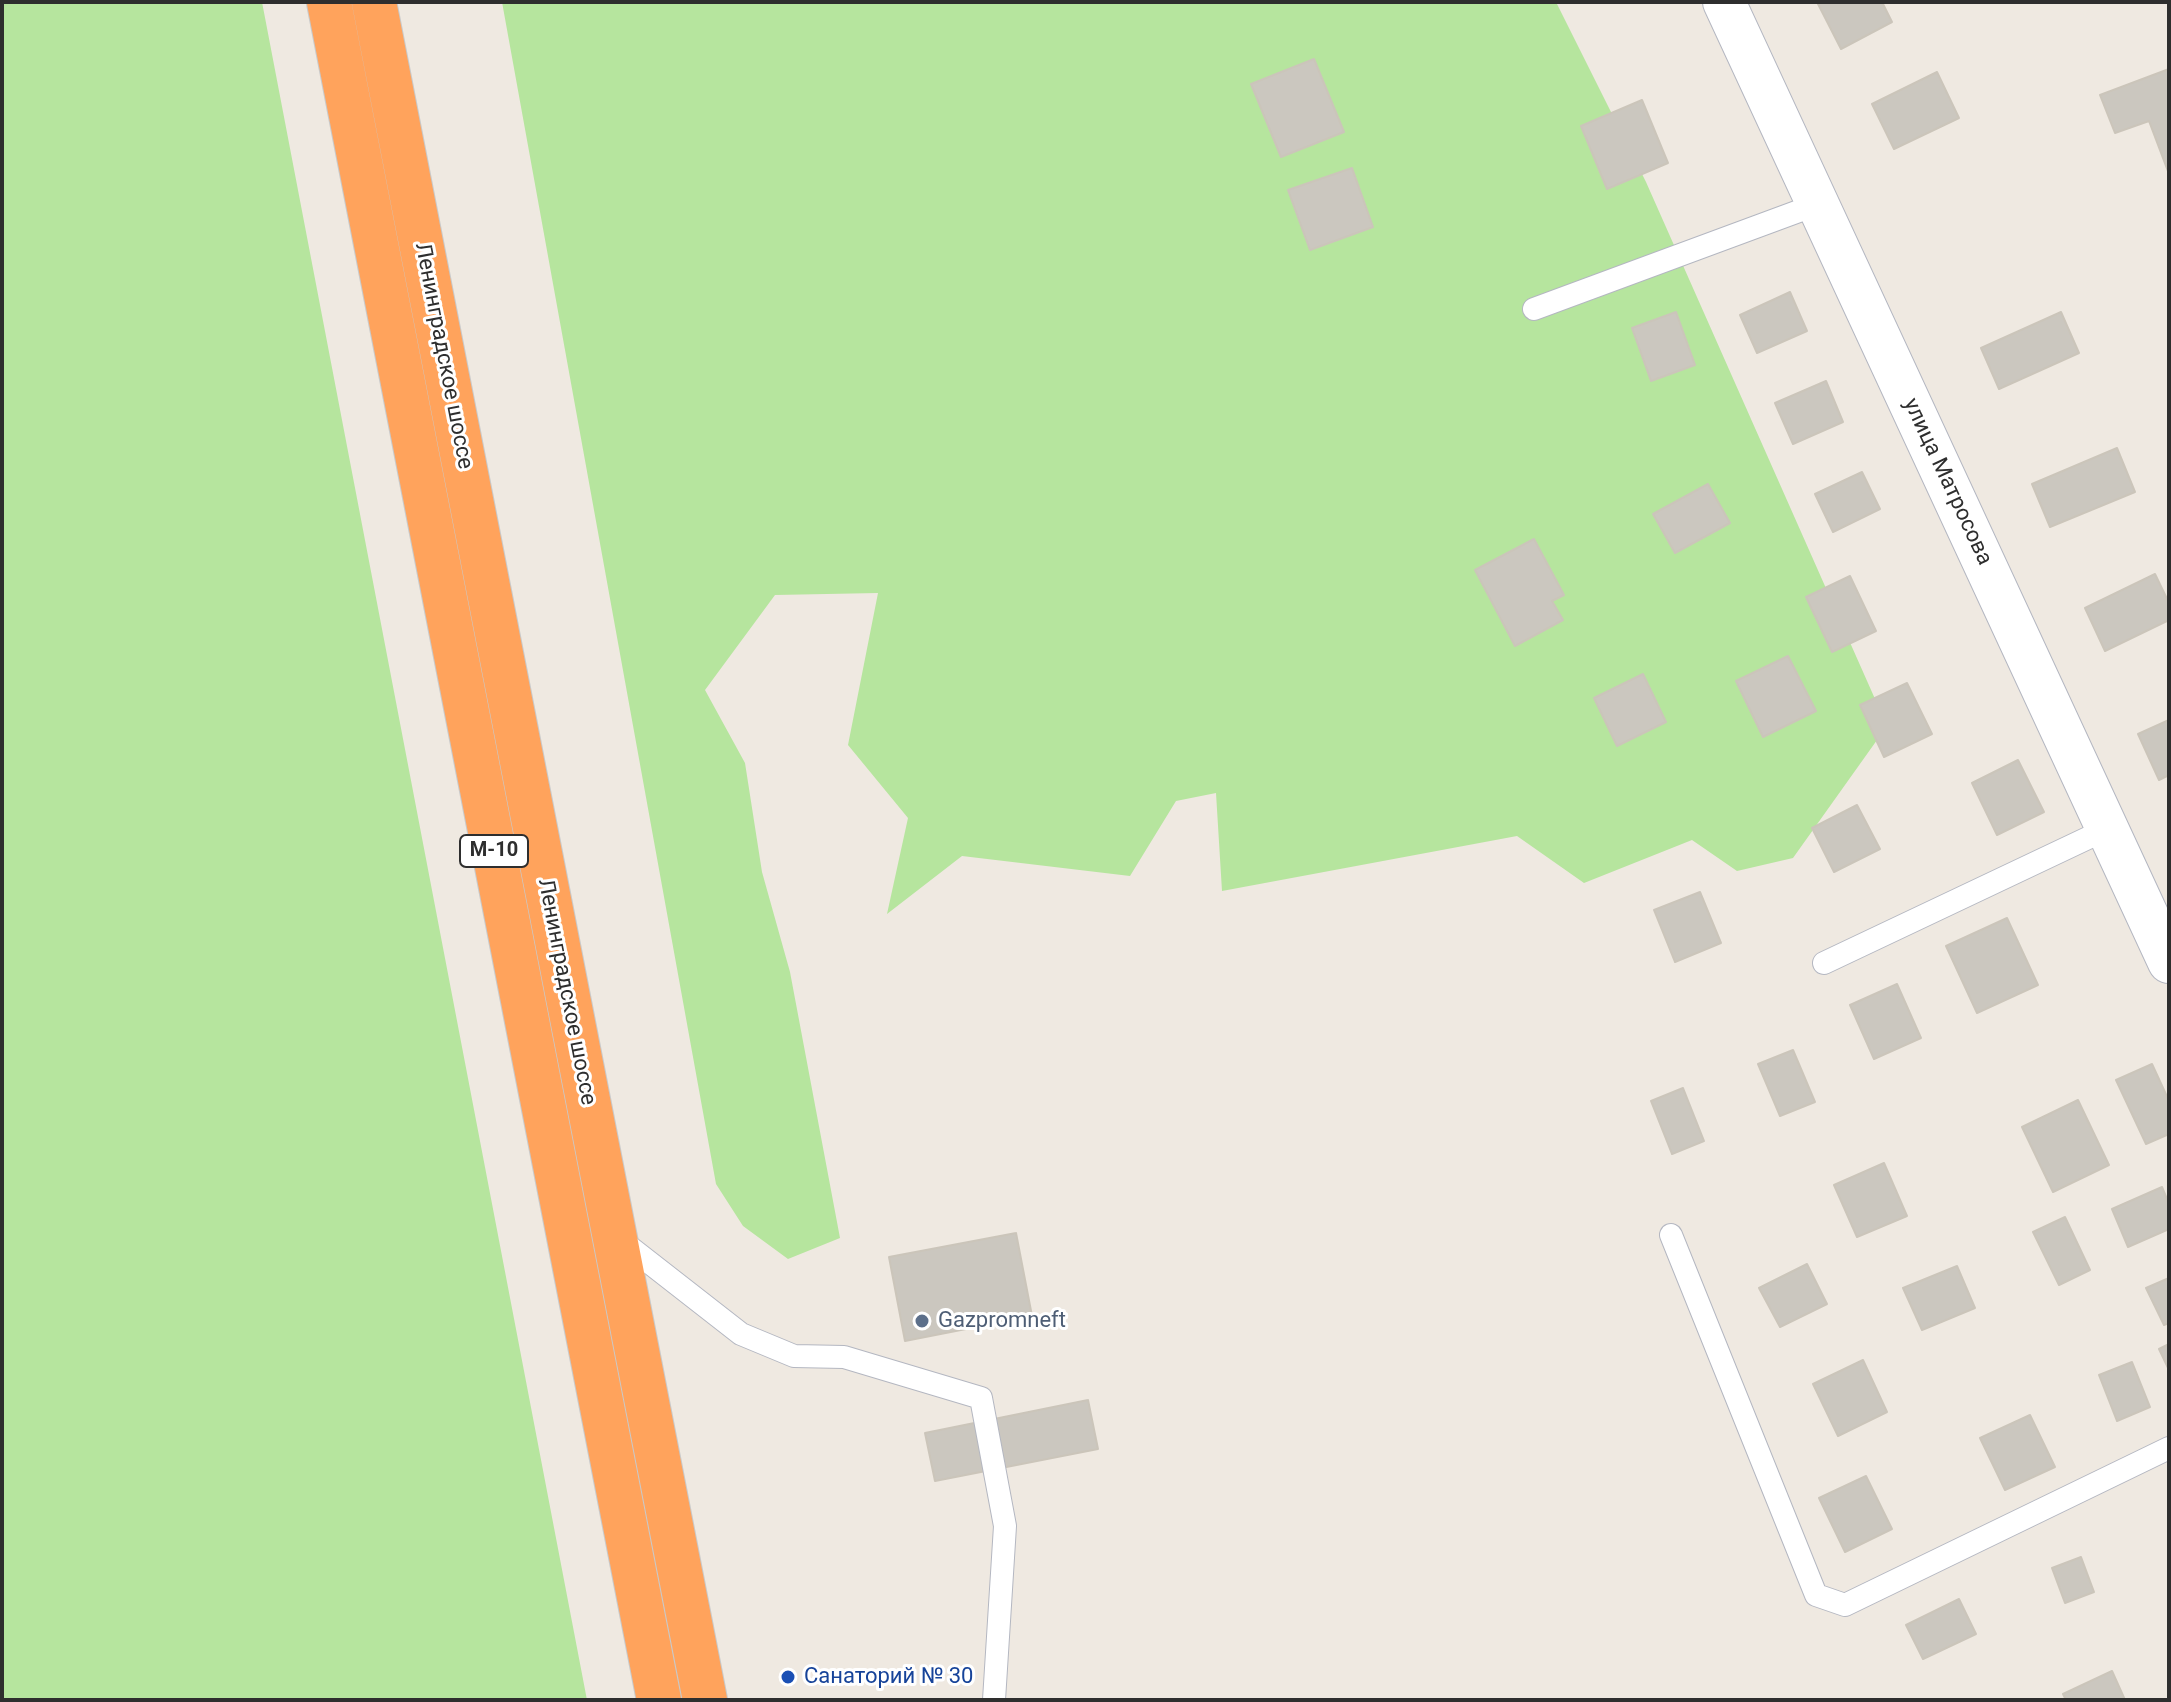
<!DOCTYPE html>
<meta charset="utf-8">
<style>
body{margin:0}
#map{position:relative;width:2171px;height:1702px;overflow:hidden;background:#efe9e1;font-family:Roboto,sans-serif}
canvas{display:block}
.frame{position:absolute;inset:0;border:4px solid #2e2e2e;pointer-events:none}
</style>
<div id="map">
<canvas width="2171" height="1702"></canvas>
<div class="frame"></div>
</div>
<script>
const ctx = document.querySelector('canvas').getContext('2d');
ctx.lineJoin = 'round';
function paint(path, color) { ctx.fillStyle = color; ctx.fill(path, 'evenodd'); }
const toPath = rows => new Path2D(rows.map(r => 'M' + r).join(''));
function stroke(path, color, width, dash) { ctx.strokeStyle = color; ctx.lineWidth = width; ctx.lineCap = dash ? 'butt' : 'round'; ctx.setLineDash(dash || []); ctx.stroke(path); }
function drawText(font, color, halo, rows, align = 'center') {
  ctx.font = font + ' Roboto,sans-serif'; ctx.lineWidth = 6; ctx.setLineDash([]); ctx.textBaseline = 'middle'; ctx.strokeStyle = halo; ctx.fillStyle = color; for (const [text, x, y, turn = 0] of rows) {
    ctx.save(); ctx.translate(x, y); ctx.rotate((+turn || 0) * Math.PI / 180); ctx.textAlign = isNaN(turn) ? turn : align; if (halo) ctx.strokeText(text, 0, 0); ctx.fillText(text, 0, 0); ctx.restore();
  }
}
paint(toPath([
 [2,2,262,2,587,1700,2,1700],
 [502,2,1556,2,1646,182,1887,726,1793,858,1737,871,1692,840,1584,883,1517,836,1222,891,1216,793,1176,801,1130,876,962,856,887,914,908,818,848,745,878,593,775,595,705,690,745,763,762,872,790,972,840,1238,788,1259,743,1226,716,1184]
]), '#b6e59e');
const building = toPath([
 [1817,2,1882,2,1892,22,1841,49,1817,2],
 [1314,59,1344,132,1281,157,1251,84,1314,59],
 [2169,69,2169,174,2149,121,2115,133,2100,95,2169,69],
 [1937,72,1959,118,1894,149,1872,104,1937,72],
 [1642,100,1668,163,1607,189,1581,126,1642,100],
 [1352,168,1373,227,1310,250,1288,190,1352,168],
 [1790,292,1807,331,1757,353,1740,315,1790,292],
 [1676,312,1695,365,1651,381,1632,328,1676,312],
 [2061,312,2079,353,1999,389,1981,348,2061,312],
 [1826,381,1843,422,1793,444,1775,403,1826,381],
 [2117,448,2135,492,2050,527,2032,484,2117,448],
 [1862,472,1880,509,1833,532,1815,494,1862,472],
 [1708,484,1730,523,1675,553,1653,514,1708,484],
 [1534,539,1564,595,1552,601,1563,620,1515,646,1475,570,1534,539],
 [2155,574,2169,603,2169,620,2105,651,2085,608,2155,574],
 [1850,576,1876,631,1832,652,1806,597,1850,576],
 [1788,656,1816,711,1763,737,1736,681,1788,656],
 [1643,674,1666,722,1617,746,1594,698,1643,674],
 [1907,683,1932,734,1884,757,1860,705,1907,683],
 [2169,720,2169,775,2159,780,2138,734,2169,720],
 [2018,760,2044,812,1997,835,1972,783,2018,760],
 [1857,805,1880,849,1834,872,1812,828,1857,805],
 [1700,892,1721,943,1675,962,1654,910,1700,892],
 [2007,918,2038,985,1977,1013,1946,946,2007,918],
 [1897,984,1921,1038,1874,1059,1850,1005,1897,984],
 [1793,1050,1815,1102,1780,1116,1758,1064,1793,1050],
 [2152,1064,2169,1101,2169,1134,2146,1144,2116,1080,2152,1064],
 [1683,1088,1704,1141,1672,1154,1651,1101,1683,1088],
 [2078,1100,2109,1165,2053,1192,2022,1127,2078,1100],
 [1884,1163,1907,1216,1857,1237,1834,1185,1884,1163],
 [2162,1187,2169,1204,2169,1229,2128,1247,2112,1209,2162,1187],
 [2065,1217,2090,1270,2059,1285,2033,1232,2065,1217],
 [1016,1233,1032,1316,905,1341,889,1257,1016,1233],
 [1807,1264,1827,1304,1780,1327,1759,1288,1807,1264],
 [1957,1266,1975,1308,1922,1330,1903,1288,1957,1266],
 [2169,1278,2169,1323,2164,1325,2146,1288,2169,1278],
 [2169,1344,2169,1370,2159,1349,2169,1344],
 [1863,1360,1887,1412,1838,1436,1813,1384,1863,1360],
 [2132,1362,2150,1407,2117,1421,2099,1375,2132,1362],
 [1088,1400,1098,1449,935,1481,925,1433,1088,1400],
 [2030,1415,2055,1467,2005,1490,1980,1438,2030,1415],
 [1866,1476,1892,1529,1845,1552,1819,1498,1866,1476],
 [2081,1557,2094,1592,2065,1603,2052,1568,2081,1557],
 [1959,1599,1976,1634,1923,1659,1906,1625,1959,1599],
 [2112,1671,2125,1700,2066,1700,2063,1694,2112,1671]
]);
paint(building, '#cbc7bf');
stroke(building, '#cbc5ba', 2);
const lane = toPath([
 [1534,309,1818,204],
 [1824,963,2109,828],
 [1671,1235,1816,1595,1845,1605,2169,1448],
 [618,1238,741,1334,794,1356,844,1357,981,1398,1005,1526,994,1700]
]);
const street = toPath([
 [1724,2,2169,962]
]);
const highway = toPath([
 [329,2,659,1700],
 [374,2,705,1700]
]);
stroke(lane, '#b4b7c1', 24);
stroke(street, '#b4b7c1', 44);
stroke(highway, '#c9c9c9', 46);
stroke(lane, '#fff', 22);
stroke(street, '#fff', 42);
stroke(highway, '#ffa35c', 44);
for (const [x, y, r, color] of [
 [922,1321,8,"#5c6f8a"],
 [788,1677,8,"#1a4fb4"]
]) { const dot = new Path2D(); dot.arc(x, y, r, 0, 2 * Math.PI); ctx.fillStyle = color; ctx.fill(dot); stroke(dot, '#fff', 3); }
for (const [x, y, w] of [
 [494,851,68]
]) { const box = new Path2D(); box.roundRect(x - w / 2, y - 16, w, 32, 6); ctx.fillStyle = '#fff'; ctx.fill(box); stroke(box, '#2e2e2e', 2); }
drawText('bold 20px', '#2e2e2e', null, [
 ["М-10",494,851]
]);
drawText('22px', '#2e2e2e', '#fff', [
 ["Ленинградское шоссе",443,356,79],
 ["улица Матросова",1947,482,65],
 ["Ленинградское шоссе",566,992,79]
]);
drawText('22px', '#4e5e75', '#fff', [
 ["Gazpromneft",938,1321]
], 'left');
drawText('22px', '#164399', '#fff', [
 ["Санаторий № 30",804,1677]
], 'left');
</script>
